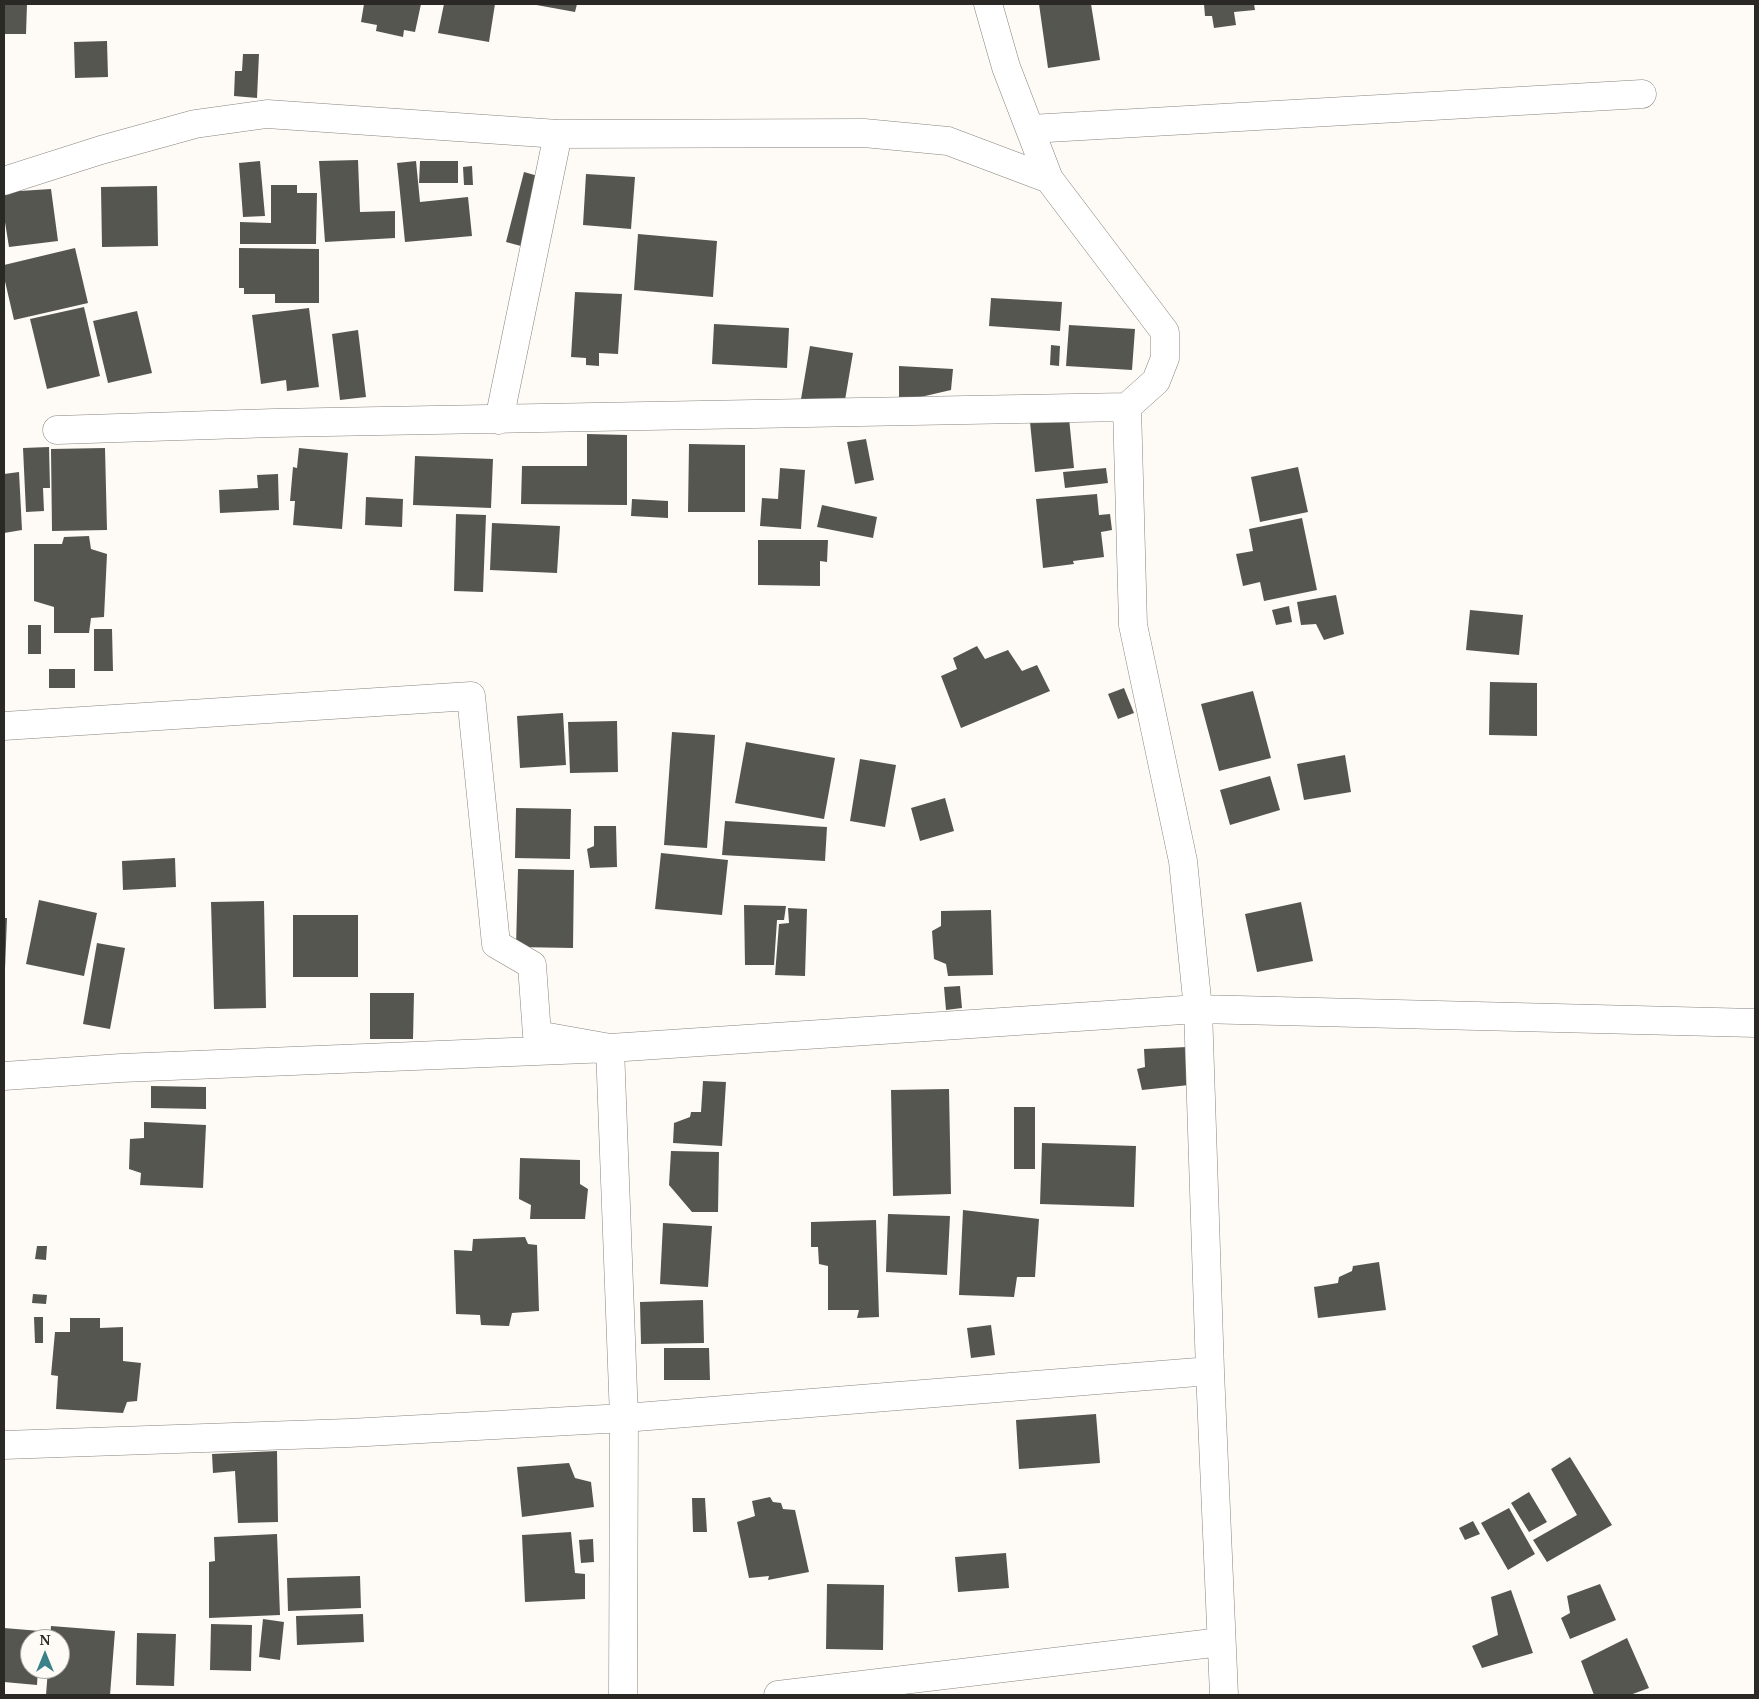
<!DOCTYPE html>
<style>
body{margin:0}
#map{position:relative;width:1759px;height:1699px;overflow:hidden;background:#fefbf6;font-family:"Noto Serif",serif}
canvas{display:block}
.frame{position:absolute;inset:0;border:5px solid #2a2926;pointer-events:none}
.north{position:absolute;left:20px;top:1629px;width:50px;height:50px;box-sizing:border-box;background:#fefbf6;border:1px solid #a9a7a3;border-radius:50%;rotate:0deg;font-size:14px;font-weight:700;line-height:20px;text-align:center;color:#2a2926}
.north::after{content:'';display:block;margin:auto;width:18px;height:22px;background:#3a8289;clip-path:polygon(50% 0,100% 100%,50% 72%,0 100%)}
</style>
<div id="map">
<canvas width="1759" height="1699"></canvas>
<div class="frame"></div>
<div class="north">N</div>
</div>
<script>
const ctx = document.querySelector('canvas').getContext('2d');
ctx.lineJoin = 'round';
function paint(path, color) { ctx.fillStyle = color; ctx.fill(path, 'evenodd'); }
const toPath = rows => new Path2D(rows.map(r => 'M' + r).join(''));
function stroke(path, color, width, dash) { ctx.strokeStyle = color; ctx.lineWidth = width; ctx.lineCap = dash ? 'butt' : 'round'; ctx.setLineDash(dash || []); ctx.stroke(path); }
paint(toPath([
 [4,4,27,4,26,34,4,34],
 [364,4,421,4,415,32,404,30,403,37,376,31,377,25,361,22],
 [444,4,495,4,489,42,438,33],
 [531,4,577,4,575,12],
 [1039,4,1091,4,1100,60,1048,68],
 [1204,4,1254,4,1255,10,1234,12,1236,25,1214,28,1212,16,1205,16],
 [107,41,108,77,75,78,74,42],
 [243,54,259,54,257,98,234,96,235,71,242,71],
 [358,160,360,212,395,211,395,238,325,242,319,161],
 [260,161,265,216,243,217,239,163],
 [416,161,420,202,468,197,472,236,405,242,397,163],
 [420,161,458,161,458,183,419,183],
 [472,166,473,185,464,185,463,167],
 [524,172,538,176,521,246,506,242],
 [586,174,635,177,631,229,583,225],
 [271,185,297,185,297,193,317,193,316,244,240,244,240,222,271,223],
 [157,186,158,246,102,247,101,187],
 [51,189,58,241,9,247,4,216,4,192],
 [638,234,717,241,713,297,634,290],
 [75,248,88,303,14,320,4,277,4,265],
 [239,248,319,249,319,303,275,303,275,294,244,294,244,288,239,288],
 [575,292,622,294,618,354,599,353,599,366,586,365,586,358,571,357],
 [991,298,1062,302,1060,331,989,326],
 [84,307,100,376,47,389,30,319],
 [309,308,319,387,287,391,286,380,261,384,252,315],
 [137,311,152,373,108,383,93,321],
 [714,324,789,328,787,368,712,364],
 [1069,325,1135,329,1132,370,1066,366],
 [358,330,366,397,340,400,332,334],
 [1051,345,1060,346,1059,366,1050,365],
 [810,346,853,353,844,406,801,399],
 [899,366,953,369,951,390,899,402],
 [1069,418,1074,468,1035,472,1030,422],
 [587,434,627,435,627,505,521,504,522,466,587,466],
 [866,439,874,480,855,484,847,442],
 [689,444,745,445,745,512,688,512],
 [49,447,50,488,43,488,44,511,26,512,23,448],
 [105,448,107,530,52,531,51,449],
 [299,448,348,453,342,529,293,525,295,501,290,501,293,467,297,468],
 [415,456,493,459,491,508,413,505],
 [1298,467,1308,512,1260,522,1251,477],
 [780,468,805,470,801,529,760,526,762,498,778,499],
 [1106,468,1108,483,1065,488,1063,472],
 [19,472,22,530,4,533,4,474],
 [278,474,279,510,220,513,219,490,258,488,257,475],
 [1097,494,1099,515,1110,514,1112,530,1101,532,1104,557,1073,561,1074,564,1043,568,1036,499],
 [366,497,403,499,402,527,365,525],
 [632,499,668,501,668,518,631,516],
 [822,505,877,517,873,538,817,527],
 [456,514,486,515,483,592,454,591],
 [1302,518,1317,590,1264,601,1260,582,1243,586,1236,554,1253,551,1249,529],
 [492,523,560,526,557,573,490,570],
 [89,536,91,549,107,554,104,617,91,618,89,633,54,633,54,607,34,601,34,544,62,544,64,537],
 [758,540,828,540,827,562,820,561,820,586,758,585],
 [1336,595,1344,634,1324,640,1316,624,1301,625,1297,602],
 [1289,606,1292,622,1276,625,1272,610],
 [1470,610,1523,615,1519,655,1466,650],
 [28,625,41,625,41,654,28,654],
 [94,629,112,629,113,671,94,671],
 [977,646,985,659,1008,650,1022,671,1037,665,1050,691,961,728,941,676,957,669,953,658],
 [49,669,75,669,75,688,49,688],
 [1490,682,1537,683,1537,736,1489,735],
 [1124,688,1134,713,1118,719,1108,694],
 [1253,691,1271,758,1219,771,1201,704],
 [563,713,566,765,520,768,517,716],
 [617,721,618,772,570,773,568,722],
 [672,732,715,735,707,848,664,845],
 [746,742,835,758,824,819,735,803],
 [1345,755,1351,792,1304,800,1297,764],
 [860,759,896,765,885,827,850,821],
 [1270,776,1280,810,1230,825,1220,790],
 [945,798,954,831,920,841,911,808],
 [516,808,571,809,570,859,515,858],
 [725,821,827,827,825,861,722,855],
 [594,826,616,826,617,867,590,868,587,849,594,846],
 [661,853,728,860,722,915,655,909],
 [175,858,176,887,123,890,122,861],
 [518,869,574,870,573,948,516,947],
 [39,900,97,913,84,976,26,964],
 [264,901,266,1008,214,1009,211,902],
 [1301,902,1313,961,1257,972,1245,914],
 [744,905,786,906,784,920,777,920,774,965,745,965],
 [788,908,807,909,805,976,775,975,779,924,789,923],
 [991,910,993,975,948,976,946,964,934,959,932,931,941,926,941,911],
 [293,915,358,915,358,977,293,977],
 [4,918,7,918,5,969,4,969],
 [97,943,125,948,110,1029,83,1024],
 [960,986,962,1008,946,1010,944,987],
 [370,993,414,993,413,1039,370,1039],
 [1187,1047,1189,1085,1142,1090,1137,1069,1145,1067,1144,1049],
 [703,1081,726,1082,722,1146,673,1143,674,1123,690,1117,691,1112,701,1112],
 [151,1086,206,1087,206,1109,151,1108],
 [949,1089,951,1194,893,1196,891,1090],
 [1014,1107,1035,1107,1035,1169,1014,1169],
 [144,1122,206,1125,203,1188,140,1185,141,1173,129,1169,130,1139,144,1138],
 [1042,1143,1136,1146,1134,1207,1040,1204],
 [671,1151,719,1152,718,1212,692,1212,669,1185],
 [520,1158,580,1160,580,1184,588,1189,585,1219,530,1219,531,1205,519,1199],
 [963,1210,1039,1219,1035,1277,1017,1277,1014,1297,959,1295],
 [888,1214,950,1216,947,1275,886,1272],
 [876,1220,879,1317,857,1318,859,1310,828,1310,828,1266,819,1264,818,1247,811,1247,811,1222],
 [663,1223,712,1226,708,1287,660,1284],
 [525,1237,528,1244,537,1245,539,1311,512,1313,509,1326,481,1325,480,1315,456,1314,454,1250,472,1251,473,1239],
 [37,1246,47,1246,46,1260,35,1259],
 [1379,1262,1386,1310,1318,1318,1314,1287,1338,1283,1339,1277,1352,1271,1353,1266],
 [33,1294,47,1295,46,1304,32,1303],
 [703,1300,704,1343,641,1344,640,1302],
 [34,1317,43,1317,43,1343,35,1343],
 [70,1318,100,1318,100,1328,123,1327,123,1361,141,1363,137,1401,127,1402,123,1413,56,1409,58,1376,51,1375,55,1332,70,1332],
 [991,1325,995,1355,971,1358,967,1328],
 [664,1348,709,1348,710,1380,664,1380],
 [1096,1414,1100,1463,1019,1469,1016,1420],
 [277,1451,278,1522,238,1523,235,1471,213,1473,212,1454],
 [1570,1457,1612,1525,1547,1562,1533,1540,1577,1515,1551,1469],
 [569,1463,575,1478,591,1482,594,1507,522,1517,517,1467],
 [1529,1492,1547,1522,1529,1532,1511,1503],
 [770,1497,773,1502,781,1503,783,1509,795,1510,809,1572,768,1580,769,1576,749,1578,737,1522,755,1516,752,1501],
 [692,1498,705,1498,707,1532,693,1532],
 [1509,1508,1535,1554,1508,1570,1481,1523],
 [1473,1521,1480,1534,1465,1540,1459,1528],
 [571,1532,575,1573,585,1574,585,1599,525,1602,522,1535],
 [277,1534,280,1615,209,1618,209,1562,215,1561,214,1537],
 [593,1539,594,1562,581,1563,579,1540],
 [1006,1553,1009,1588,958,1592,955,1557],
 [360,1576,361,1608,288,1611,287,1578],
 [827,1584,884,1585,883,1650,826,1649],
 [1600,1584,1616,1620,1570,1639,1561,1618,1570,1613,1567,1596],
 [1511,1590,1533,1653,1482,1668,1472,1646,1498,1635,1491,1597],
 [363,1614,364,1642,297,1645,296,1616],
 [263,1619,284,1622,280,1660,259,1657],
 [211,1624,252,1625,251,1671,210,1670],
 [51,1626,115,1631,110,1695,46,1695,48,1669,60,1669,60,1639,50,1639],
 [4,1628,40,1631,40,1639,30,1639,30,1669,38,1669,37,1685,4,1682],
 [137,1633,176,1634,174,1686,136,1685],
 [1627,1638,1649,1688,1630,1695,1594,1695,1581,1661]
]), '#565651');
const minor = toPath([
 [988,4,1006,67,1049,179,1165,332,1165,358,1156,381,1127,407,1133,625,1183,861,1198,1009,1210,1371,1224,1695],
 [1030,129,1642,94],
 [4,181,101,150,195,124,267,114,558,134,864,133,948,141,1049,179],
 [499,420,558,134],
 [57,430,274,423,1127,407],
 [4,726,471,696,496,944,532,965,537,1035,610,1048,624,1418,623,1695],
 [4,1076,121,1068,610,1048,1198,1009,1755,1023],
 [4,1445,349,1433,624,1418,1210,1371],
 [778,1695,1221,1642]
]);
stroke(minor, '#87847f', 29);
stroke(minor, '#fff', 28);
</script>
